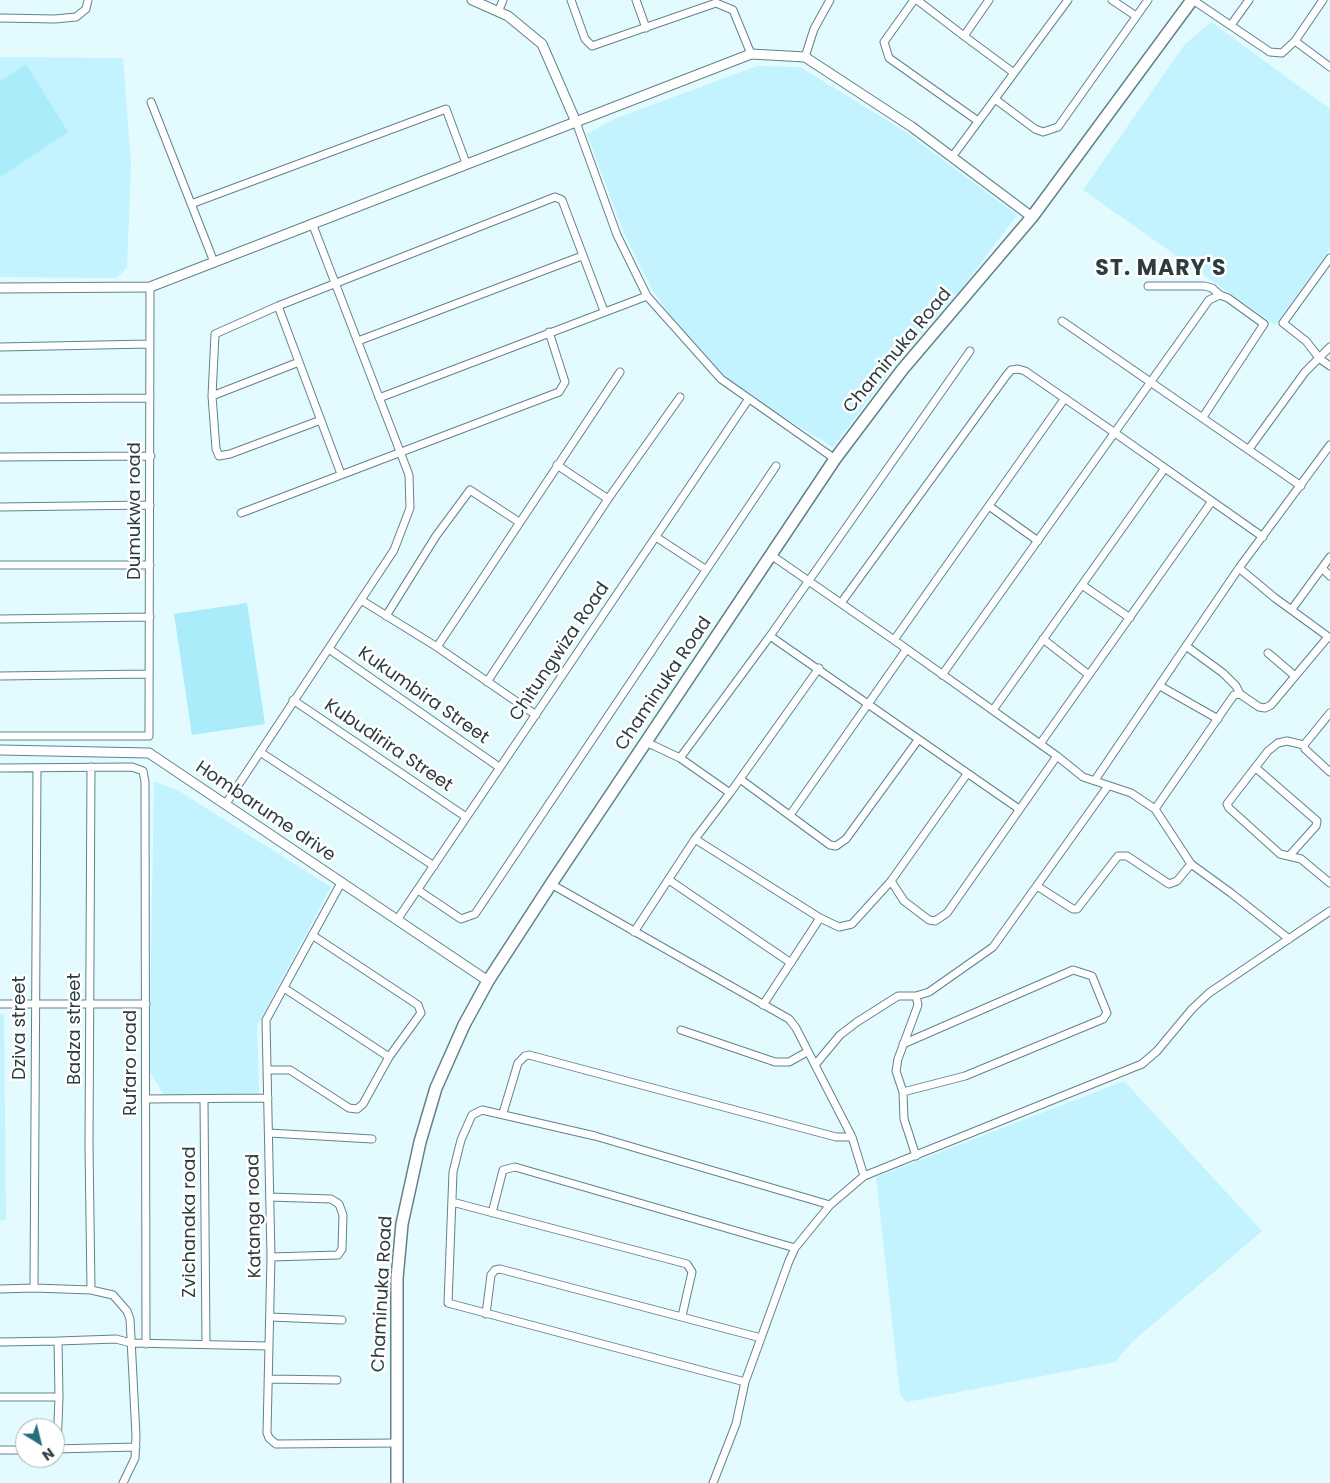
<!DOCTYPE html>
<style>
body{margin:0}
#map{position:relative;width:1330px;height:1483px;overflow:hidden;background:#e3faff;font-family:Poppins,sans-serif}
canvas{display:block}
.north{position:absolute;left:15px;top:1418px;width:50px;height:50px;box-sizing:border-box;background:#fff;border:1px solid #abb1b3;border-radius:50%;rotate:144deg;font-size:14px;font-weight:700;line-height:20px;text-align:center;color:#2d3c40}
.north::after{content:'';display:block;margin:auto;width:18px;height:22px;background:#276e7c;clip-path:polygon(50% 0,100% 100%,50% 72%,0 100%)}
</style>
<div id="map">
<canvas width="1330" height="1483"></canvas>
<div class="north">N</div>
</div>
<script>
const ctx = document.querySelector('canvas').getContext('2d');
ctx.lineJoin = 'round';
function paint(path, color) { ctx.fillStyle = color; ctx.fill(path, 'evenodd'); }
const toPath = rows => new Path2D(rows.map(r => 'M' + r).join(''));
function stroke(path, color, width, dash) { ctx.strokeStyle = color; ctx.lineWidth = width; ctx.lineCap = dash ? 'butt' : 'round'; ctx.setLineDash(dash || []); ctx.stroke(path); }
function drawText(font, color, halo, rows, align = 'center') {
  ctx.font = font + ' Poppins,sans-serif'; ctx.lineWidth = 5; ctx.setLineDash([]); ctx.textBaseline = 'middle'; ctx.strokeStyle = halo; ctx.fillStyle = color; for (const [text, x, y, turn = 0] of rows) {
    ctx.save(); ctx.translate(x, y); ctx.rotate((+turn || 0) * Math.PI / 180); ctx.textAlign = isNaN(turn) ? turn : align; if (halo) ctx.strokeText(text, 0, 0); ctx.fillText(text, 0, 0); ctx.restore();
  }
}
paint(toPath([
 [1211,22,1330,109,1330,249,1275,325,1083,190,1185,44],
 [0,57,123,58,131,165,127,268,116,278,0,277],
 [757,66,800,67,904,131,1017,215,962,288,900,358,833,447,713,375,653,291,623,231,587,134,614,119],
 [154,781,179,791,331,887,257,1026,259,1094,164,1095,149,1070],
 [0,1014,4,1014,6,1220,0,1220],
 [1124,1081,1262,1231,1132,1342,1115,1362,907,1402,900,1395,876,1177]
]), '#c3f3fe');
paint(toPath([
 [26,64,68,132,0,177,0,81],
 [247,603,265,724,192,735,174,614]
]), '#aaecfa');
const minor = toPath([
 [571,0,585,39,592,46,716,3,733,10,751,54],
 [636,0,646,28],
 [914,0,884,42,889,58,978,121],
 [917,0,964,36],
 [989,0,964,36,1014,73],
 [1112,0,1136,16],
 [1193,0,1270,52,1282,53,1295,41,1323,0],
 [499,10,503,0],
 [0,18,55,19,76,17,86,9,88,0],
 [1231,25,1249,0],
 [1295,41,1330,67],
 [805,57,814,29,830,0],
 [995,99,1035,129,1043,132,1058,127,1148,0],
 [151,102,214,262],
 [576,122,617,235,647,296,721,379,835,459],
 [952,157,1068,0],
 [191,204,446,109,466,163],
 [1330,258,1283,323,1306,341,1320,359,1330,366],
 [1148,286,1204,286,1212,288,1220,295],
 [278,306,341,474],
 [1062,321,1301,486],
 [358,341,582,256],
 [0,347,149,344],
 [212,396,299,362],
 [379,398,647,296],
 [0,399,150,398],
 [321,420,230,454,219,456,216,449,212,396,215,334,278,306,555,197,562,200,604,311],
 [1249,449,1305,372,1330,347],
 [0,457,151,456],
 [557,465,608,499],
 [989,506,1038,541],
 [0,507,150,505],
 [241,513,559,392,565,382,549,332],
 [656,537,705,569],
 [771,555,894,640,1057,756,1083,777,1131,793,1155,809,1191,864,1231,893,1289,939],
 [0,565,150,565],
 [1239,568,1275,598,1330,638],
 [1322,568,1330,576],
 [1082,585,1130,618],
 [361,600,437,647,536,715],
 [841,603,1006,376,1011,370,1018,369,1025,371,1115,433,1263,537],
 [1292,609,1330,557],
 [386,616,436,536,470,490,519,522],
 [0,619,150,617],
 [770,636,1019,809],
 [1043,639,1089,675],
 [894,640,1065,398],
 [1186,646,1223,673,1236,686,1240,694],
 [437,647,620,372],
 [329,649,499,767],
 [1268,653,1295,676],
 [819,668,730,793,680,758,770,636,970,351],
 [942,675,1209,300,1220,295,1228,298,1264,324,1203,417],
 [0,676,148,674],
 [487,682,608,499,680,397],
 [1160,686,1218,719],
 [293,700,466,817],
 [993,710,1165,468],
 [1330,713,1304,745,1305,749,1330,772],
 [0,736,149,736,150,287],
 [646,742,680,758],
 [1040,744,1212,501],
 [1304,745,1287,741,1278,743,1268,751,1227,804,1229,808,1280,854,1301,859,1330,883],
 [260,752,434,866],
 [91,767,89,1146,91,1290],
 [0,768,132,767,143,771,145,782,146,1344],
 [1256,768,1317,821,1316,826,1290,855],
 [967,774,891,881,904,901,929,920,935,921,947,913,1057,756],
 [740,779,830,845,836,846,846,839,918,740],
 [1095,780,1239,568,1330,445],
 [225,805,394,550,410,508,409,475,312,223],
 [1155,809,1234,695,1240,694,1259,707,1265,708,1271,705,1328,637],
 [790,815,906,650],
 [695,839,820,918,839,927,852,924,891,881],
 [669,880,791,963],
 [341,883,266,1020,271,1257,267,1433,269,1438,276,1444,397,1443],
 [551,884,789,1019,796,1028,852,1137,864,1176,1142,1064,1157,1051,1192,1009,1209,993,1330,911],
 [1037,886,1073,909,1077,909,1118,856,1127,856,1169,884,1177,881,1191,864],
 [418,890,461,919,475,914,776,466],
 [397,920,748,400],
 [634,932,695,839,730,793],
 [284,988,389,1057],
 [916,996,929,992,993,947,1108,786],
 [0,1004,146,1004],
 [763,1005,820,918],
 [681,1030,775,1062,789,1062,807,1052],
 [815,1065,840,1035,857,1022,898,996,916,996,918,1005,898,1059,896,1071,903,1092,904,1119,916,1156],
 [268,1070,290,1070,349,1108,357,1109,363,1104,389,1057,421,1013,418,1005,312,935],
 [903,1092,965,1076,1103,1019,1107,1013,1092,976,1073,970,903,1044],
 [146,1099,268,1098],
 [204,1100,206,1344],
 [503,1113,518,1063,525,1056,529,1055,836,1137,852,1137],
 [269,1133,372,1139],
 [270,1197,331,1199,339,1204,343,1215,342,1249,338,1255,271,1257],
 [452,1202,687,1264,692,1272,682,1316],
 [492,1213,503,1170,515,1167,795,1248],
 [34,1288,37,769],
 [0,1289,34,1288,91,1290,113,1295,127,1311,130,1319,136,1436,135,1458,123,1483],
 [486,1314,491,1275,495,1270,500,1269,761,1338],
 [270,1317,342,1320],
 [58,1341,116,1339,131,1343,269,1346],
 [0,1342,58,1341,59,1397,0,1397],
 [269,1379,337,1380],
 [745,1382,448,1303,453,1172,461,1140,472,1115,482,1110,595,1136,830,1205,864,1176],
 [55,1449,136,1447],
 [57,1449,59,1397],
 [0,1450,25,1450],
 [713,1483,736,1424,745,1382,789,1261,795,1248,830,1205]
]);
const tertiary = toPath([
 [472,0,508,16,542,44,576,122],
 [0,288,150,287,751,54,805,57,912,127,1032,217],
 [0,750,149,753,488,981]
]);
const primary = toPath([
 [397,1483,397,1278,402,1224,420,1142,436,1088,464,1025,488,981,551,884,835,459,902,370,1032,217,1192,0]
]);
stroke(minor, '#60838b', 9);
stroke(tertiary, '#60838b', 11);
stroke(primary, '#60838b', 14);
stroke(minor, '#fff', 7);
stroke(tertiary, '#fff', 9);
stroke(primary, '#fff', 11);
drawText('18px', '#2d3c40', '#fff', [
 ["Chaminuka Road",898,351,-50],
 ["Dumukwa road",135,511,-90],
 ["Chitungwiza Road",560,652,-56],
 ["Chaminuka Road",664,684,-56],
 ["Kukumbira Street",423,696,35],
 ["Kubudirira Street",388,746,34],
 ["Hombarume drive",265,812,34],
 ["Dziva street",20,1028,-90],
 ["Badza street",75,1029,-90],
 ["Rufaro road",131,1063,-90],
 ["Katanga road",255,1216,-91],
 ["Zvichanaka road",190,1222,-90],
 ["Chaminuka Road",383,1294,-87]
]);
ctx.letterSpacing = '1px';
drawText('bold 22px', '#2d3c40', '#fff', [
 ["ST. MARY'S",1161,269]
]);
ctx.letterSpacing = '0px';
</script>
